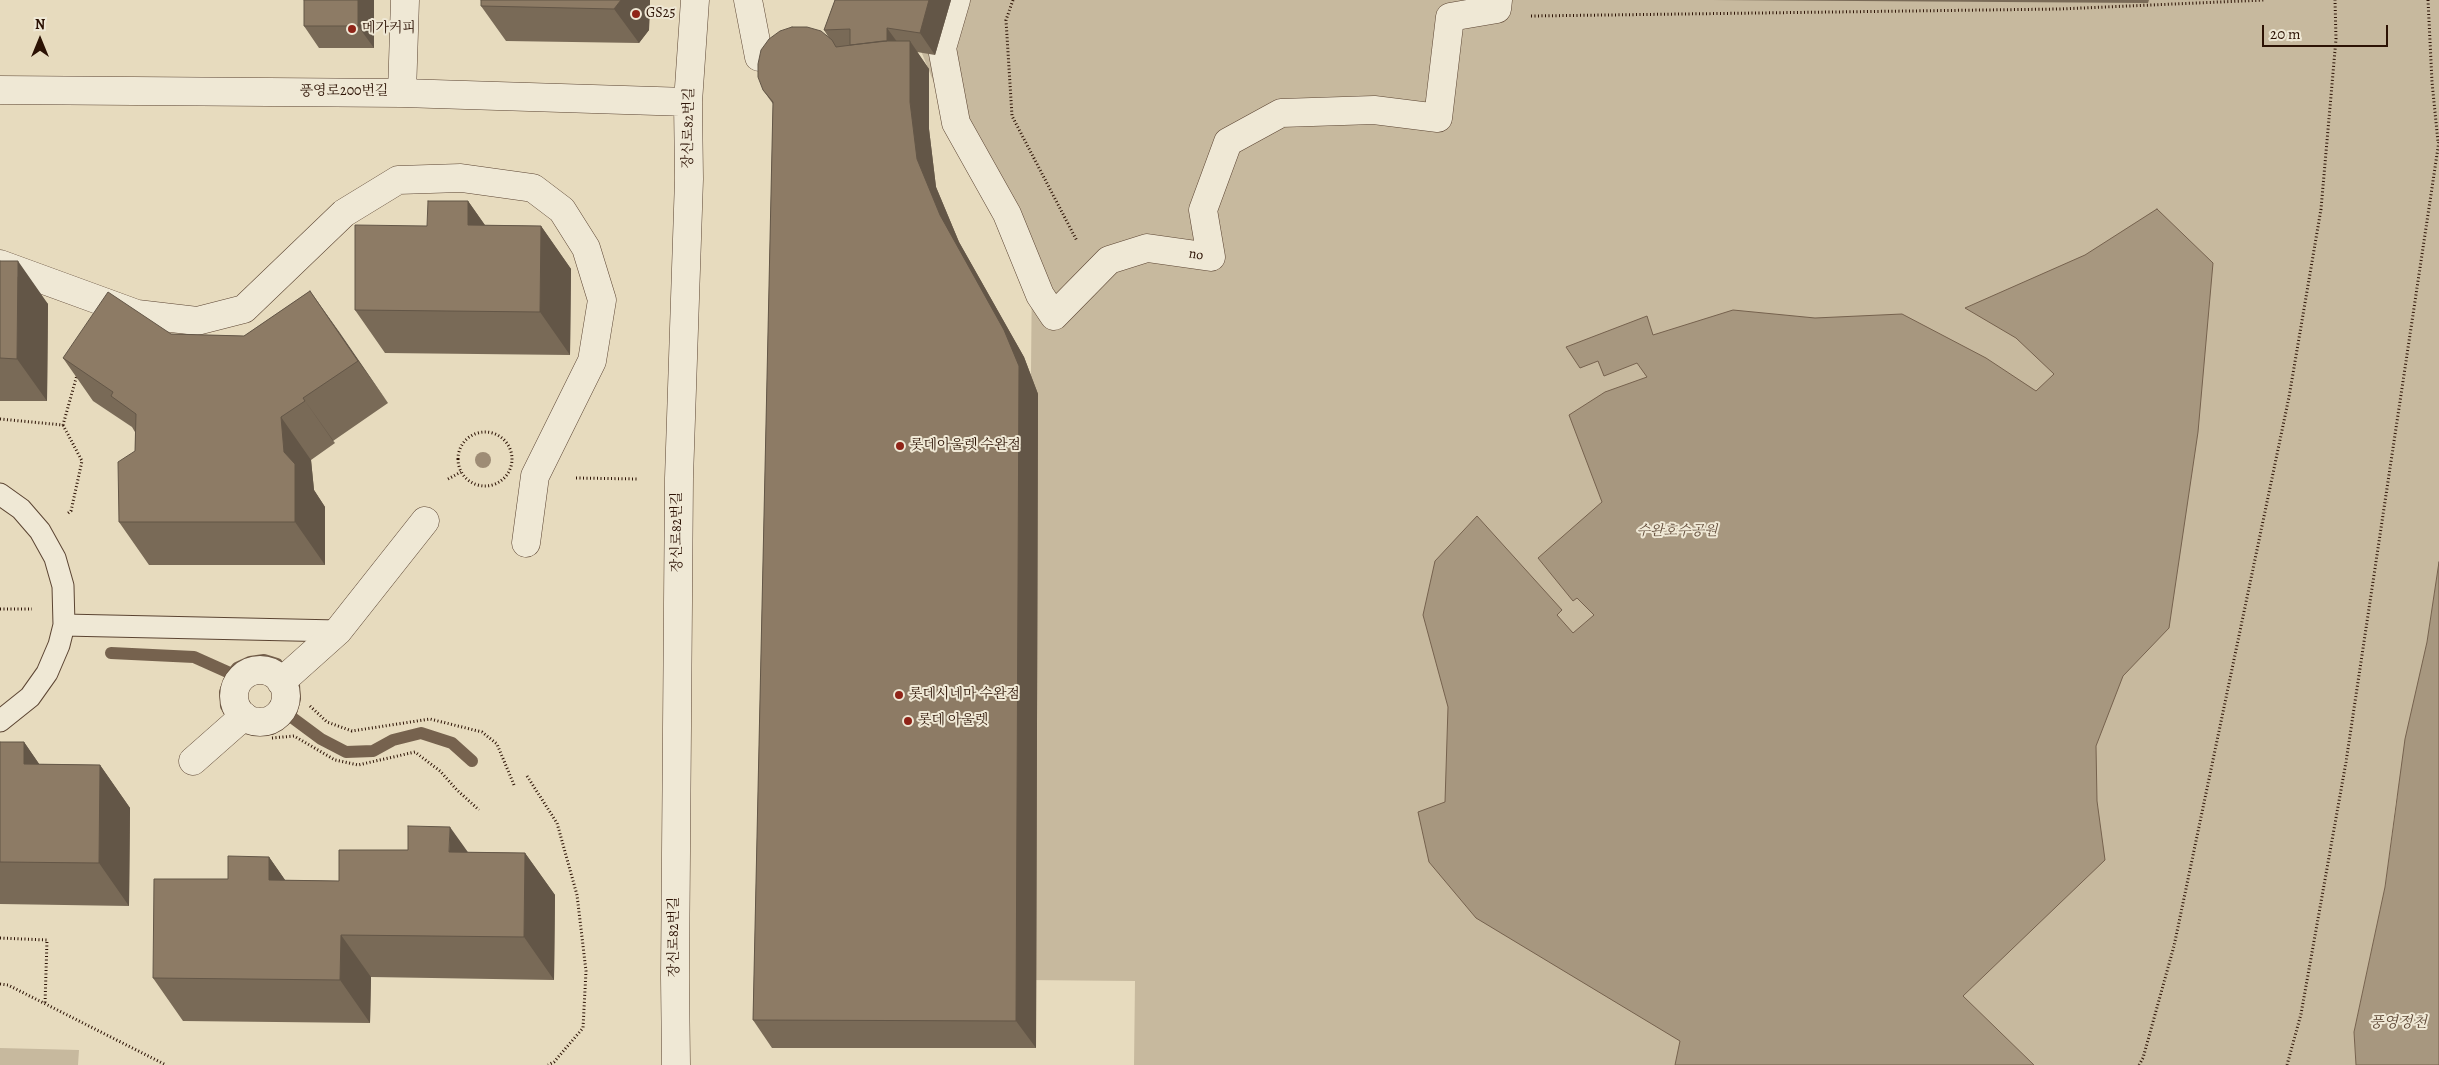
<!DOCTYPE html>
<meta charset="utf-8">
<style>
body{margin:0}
#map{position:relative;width:2439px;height:1065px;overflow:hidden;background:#e7dbbe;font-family:Alegreya,serif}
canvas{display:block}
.north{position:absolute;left:15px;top:15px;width:50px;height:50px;-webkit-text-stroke:4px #efe8d5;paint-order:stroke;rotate:0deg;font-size:14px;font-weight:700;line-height:20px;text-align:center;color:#2c1204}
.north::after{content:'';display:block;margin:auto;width:18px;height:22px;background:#2c1204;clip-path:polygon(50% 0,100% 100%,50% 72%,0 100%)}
.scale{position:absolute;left:2262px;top:25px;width:126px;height:22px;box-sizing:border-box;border:2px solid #2c1204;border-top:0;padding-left:6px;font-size:15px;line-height:18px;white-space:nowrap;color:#2c1204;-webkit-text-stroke:4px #efe8d5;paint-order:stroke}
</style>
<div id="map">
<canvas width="2439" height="1065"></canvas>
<div class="north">N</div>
<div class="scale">20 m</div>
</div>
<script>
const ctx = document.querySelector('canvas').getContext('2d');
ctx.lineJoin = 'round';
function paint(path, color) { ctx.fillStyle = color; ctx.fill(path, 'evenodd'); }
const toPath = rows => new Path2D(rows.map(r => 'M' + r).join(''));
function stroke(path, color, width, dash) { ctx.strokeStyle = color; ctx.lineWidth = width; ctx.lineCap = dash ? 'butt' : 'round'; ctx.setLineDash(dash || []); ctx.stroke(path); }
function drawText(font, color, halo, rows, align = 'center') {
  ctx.font = font + ' Alegreya,"Noto Serif KR",serif'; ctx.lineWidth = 4; ctx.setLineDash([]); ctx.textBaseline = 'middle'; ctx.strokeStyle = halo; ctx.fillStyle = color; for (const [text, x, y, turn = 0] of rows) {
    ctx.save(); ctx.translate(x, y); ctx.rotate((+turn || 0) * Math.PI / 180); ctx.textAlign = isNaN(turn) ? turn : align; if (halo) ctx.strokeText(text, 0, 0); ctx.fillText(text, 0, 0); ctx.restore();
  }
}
paint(toPath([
 [916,0,2439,0,2439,562,2427,642,2396,801,2385,887,2354,1032,2356,1065,1134,1065,1135,981,1025,980,1032,269,954,132,921,51],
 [0,1048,79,1050,78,1065,0,1065]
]), '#c7b99e');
const water = toPath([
 [2157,209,2213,263,2198,432,2169,628,2123,676,2096,746,2097,801,2105,860,1963,996,2034,1065,1675,1065,1680,1041,1476,918,1429,862,1418,812,1445,802,1448,707,1423,615,1435,561,1477,516,1562,610,1557,615,1573,633,1594,615,1577,598,1573,601,1538,558,1602,502,1569,415,1605,392,1647,377,1637,363,1604,376,1598,361,1580,368,1566,347,1647,316,1653,335,1733,310,1815,318,1902,314,1986,358,2036,391,2054,374,2016,338,1965,308,2085,255,2157,209],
 [2439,562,2439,1065,2356,1065,2354,1032,2385,887,2405,739,2427,642,2439,562]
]);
paint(water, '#a7977f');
stroke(water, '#76624e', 1);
stroke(toPath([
 [111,653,194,657,232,674,237,668,250,662,264,660,277,664],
 [232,674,225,692,226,706,233,718],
 [294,685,295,699,290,716,321,739,346,752,373,751,393,740,421,733,452,743,472,761],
 [244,726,257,730,271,729,290,716]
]), '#76624e', 12);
const service = toPath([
 [0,494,21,509,40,531,55,558,63,586,64,625,59,645,47,673,30,697,0,721],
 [64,625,338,631]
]);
const pedestrian = toPath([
 [748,0,759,57,798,51],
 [956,0,942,48,956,123,1007,214,1040,295,1054,316,1109,260,1147,248,1211,257,1203,210,1228,142,1281,113,1374,110,1438,118,1450,17,1497,9,1498,0],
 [0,264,137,314,197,321,244,309,344,213,398,180,461,178,533,188,562,210,586,248,602,300,592,361,535,476,526,543],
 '234 696a26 26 0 1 1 52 0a26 26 0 1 1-52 0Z',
 [281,682,338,631,425,521],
 [193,761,244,716]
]);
const minor = toPath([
 [0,90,402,93,688,102],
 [402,93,405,0],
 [676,1065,675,977,679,478,689,179,688,102,695,0]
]);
stroke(service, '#5b4432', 23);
stroke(pedestrian, '#5b4432', 29);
stroke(minor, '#5b4432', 29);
stroke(toPath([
 [1013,0,1006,20,1012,116,1077,241],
 [2428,0,2432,82,2438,142],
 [1531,16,2060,9,2265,0],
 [0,419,63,425,77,375],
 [63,425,82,461,71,511,67,514],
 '458 459a27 27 0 1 1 54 0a27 27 0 1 1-54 0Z',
 [576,478,638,479],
 [448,479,461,472],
 [0,609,32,609],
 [310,706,327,722,352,731,430,719,482,732,497,744,514,785],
 [272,738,294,736,335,760,358,765,415,752,440,771,457,790,479,810],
 [527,776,557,823,577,895,586,971,583,1028,554,1062,548,1065],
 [0,938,47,940,45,1004],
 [0,984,8,985,166,1065],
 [2139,1065,2143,1058,2174,946,2289,397,2321,209,2336,39,2335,0],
 [2287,1065,2301,1014,2346,762,2439,141]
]), '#2c1204', 3, [1, 2.5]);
stroke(service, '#efe8d5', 21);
stroke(pedestrian, '#efe8d5', 28);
stroke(minor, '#efe8d5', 28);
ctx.fillStyle = '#9e8c75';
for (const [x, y] of [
 [483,460]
]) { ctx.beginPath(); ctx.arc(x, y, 8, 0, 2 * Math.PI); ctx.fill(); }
paint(toPath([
 [374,0,374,48,319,48,304,26],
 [650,0,649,30,639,43,506,41,481,6],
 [835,0,951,0,935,55,917,52,929,69,929,129,936,187,959,242,1024,357,1038,394,1036,1048,772,1048,753,1020,773,104,763,90,829,38,824,30],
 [1713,0,2149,0,2148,3],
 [468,201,485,225,541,226,571,269,570,355,385,353,355,310,427,226],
 [0,261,48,304,47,401,0,401],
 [310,291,388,403,333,441,335,443,311,460,314,490,325,507,325,565,149,565,119,522,135,451,135,432,132,427,93,401,63,358,171,334,244,336],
 [0,742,24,742,39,764,100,765,130,808,129,906,0,904],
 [468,852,525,853,555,895,554,980,371,977,370,1023,183,1021,153,978,228,879,269,857,285,880,339,881]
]), '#796a57');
paint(toPath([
 [358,0,374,0,374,48,358,26],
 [621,0,650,0,649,30,639,43,614,9],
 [929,0,951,0,935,55,920,33],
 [887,28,903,50,887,47],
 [910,41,929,69,929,129,936,187,959,242,1024,357,1038,394,1036,1048,1016,1021,940,215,917,159,910,102],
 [468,201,498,244,468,225],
 [541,226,571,269,570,355,540,312],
 [18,261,48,304,47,401,17,359],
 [310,291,340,333,388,403,358,361],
 [303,398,333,441,335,443],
 [281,417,311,460,314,490,325,507,325,565,295,522,284,452],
 [24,742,53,784,24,764],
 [100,765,130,808,129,906,99,863],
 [450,827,480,869,449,852],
 [525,853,555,895,554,980,524,937],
 [269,857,299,900,269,880],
 [341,935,371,977,370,1023,340,980]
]), '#635647');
const building = toPath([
 [304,0,358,0,358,26,304,26,304,0],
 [481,0,621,0,614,9,481,6,481,0],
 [835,0,929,0,920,33,887,28,887,41,850,45,850,29,824,30,835,0],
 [792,27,807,27,821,31,832,40,836,47,883,41,910,41,910,102,917,159,940,215,1004,330,1019,366,1016,1021,753,1020,773,102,763,90,758,77,758,64,761,50,769,39,780,31,792,27],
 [428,201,468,201,468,225,541,226,540,312,355,310,355,225,427,226,428,201],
 [0,261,18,261,17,359,0,358,0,261],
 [310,291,358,361,303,398,305,401,281,417,284,452,295,464,295,522,119,522,118,462,135,451,136,414,111,396,113,392,63,358,108,292,171,334,244,336,310,291],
 [0,742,24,742,24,764,100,765,99,863,0,862,0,742],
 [408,826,450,827,449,852,525,853,524,937,341,935,340,980,153,978,154,879,228,879,228,856,269,857,269,880,339,881,339,850,408,850,408,826]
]);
paint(building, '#8d7b65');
stroke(building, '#635647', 1);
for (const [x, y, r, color] of [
 [636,14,5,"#8f2418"],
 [352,29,5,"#8f2418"],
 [900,446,5,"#8f2418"],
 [899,695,5,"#8f2418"],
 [908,721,5,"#8f2418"]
]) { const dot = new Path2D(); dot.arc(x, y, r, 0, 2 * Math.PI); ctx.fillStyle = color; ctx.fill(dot); stroke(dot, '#efe8d5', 2); }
drawText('14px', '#2c1204', '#efe8d5', [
 ["GS25",646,14],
 ["메가커피",362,29],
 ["롯데아울렛 수완점",910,446],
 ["롯데시네마 수완점",909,695],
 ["롯데 아울렛",918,721]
], 'left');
drawText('14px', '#2c1204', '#efe8d5', [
 ["풍영로200번길",344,92],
 ["장신로82번길",689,128,-89],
 ["no",1196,255,9],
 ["장신로82번길",678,532,-90],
 ["장신로82번길",675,937,-90]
]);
drawText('italic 14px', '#624c3a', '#efe8d5', [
 ["수완호수공원",1677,532]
]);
drawText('italic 15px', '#5d4735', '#efe8d5', [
 ["풍영정천",2398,1023]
]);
</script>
